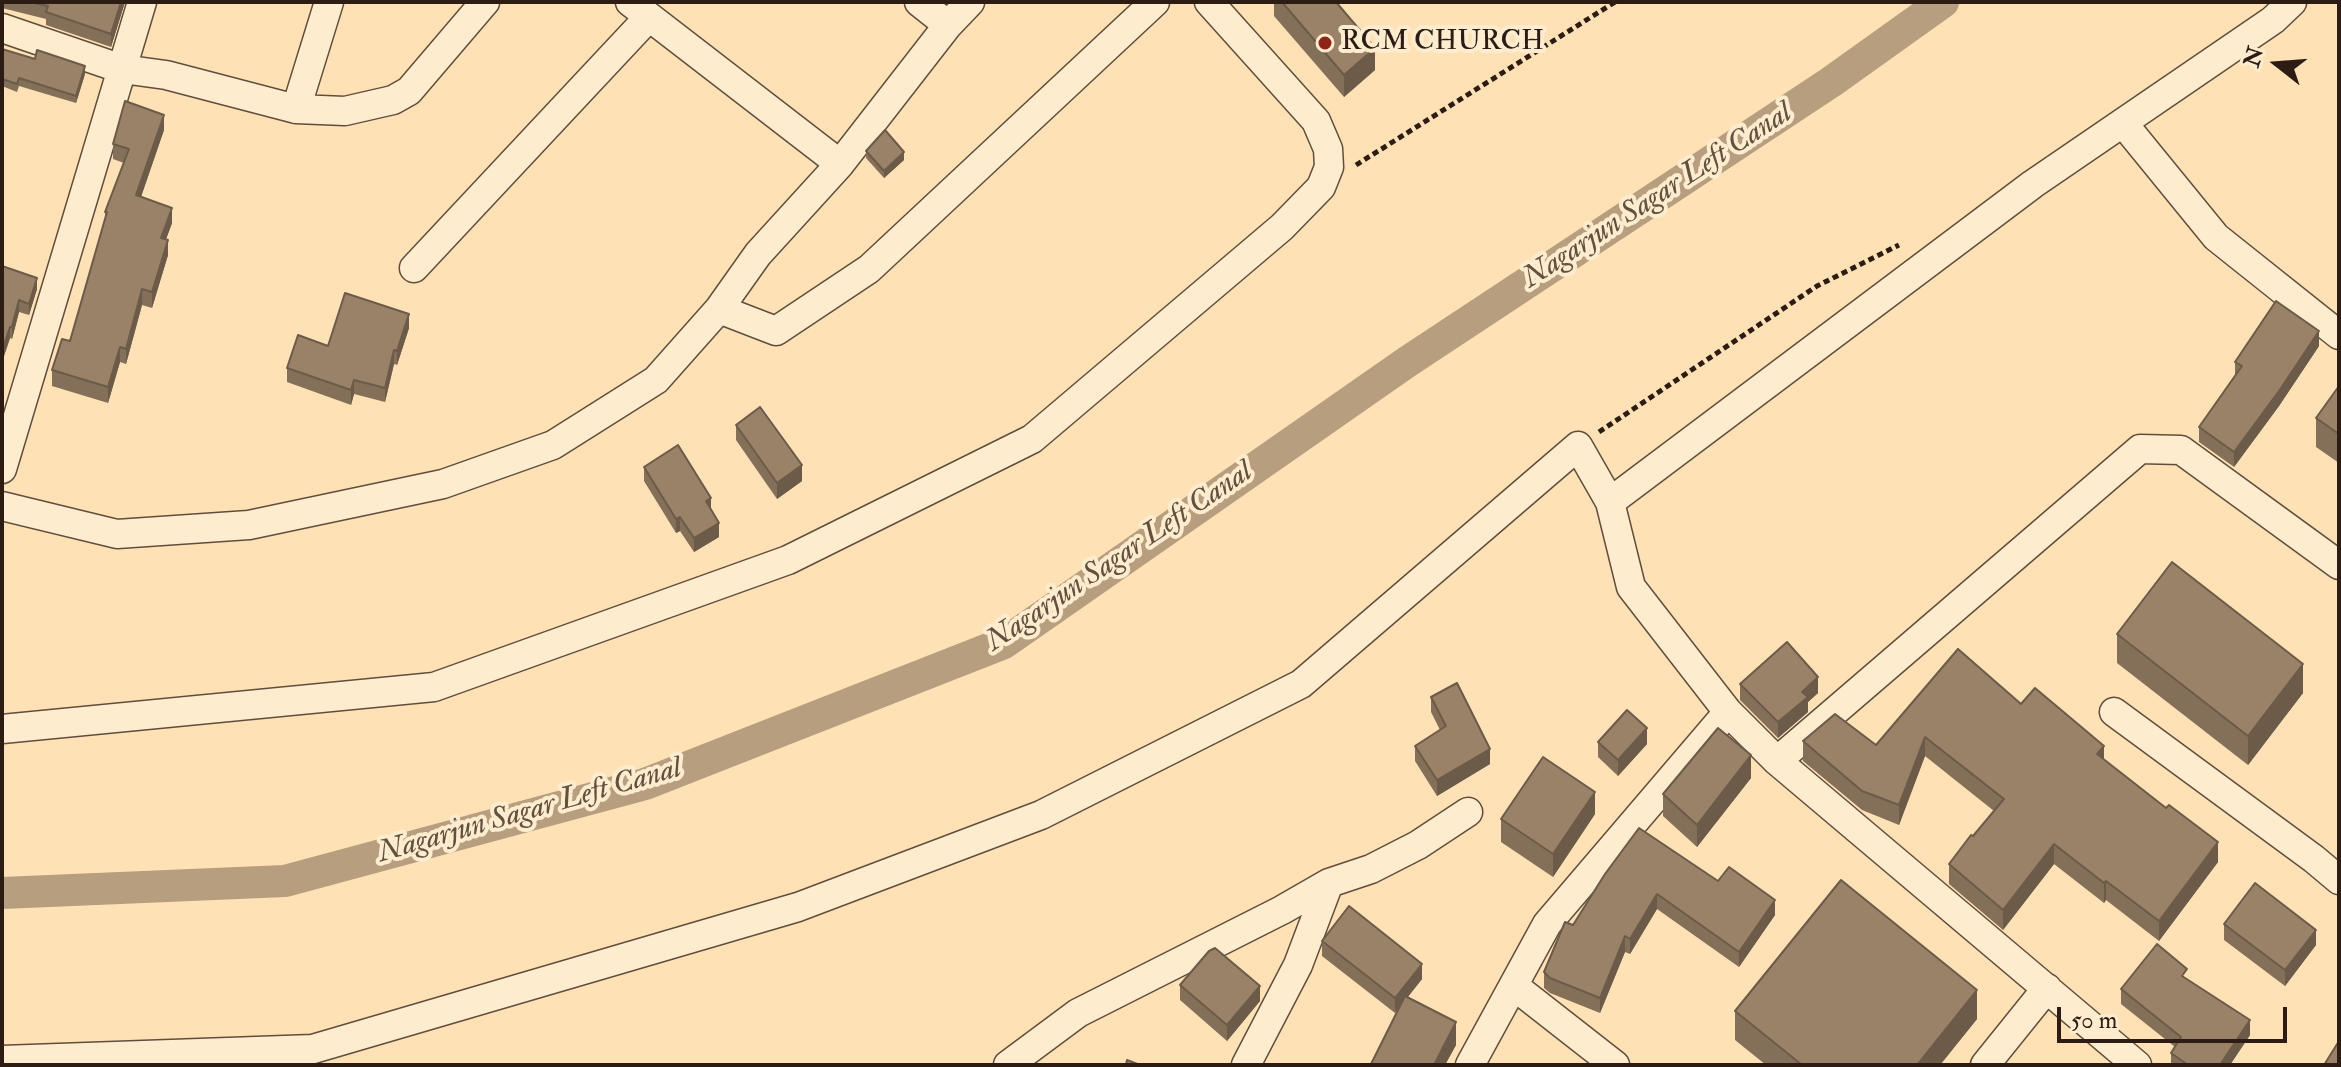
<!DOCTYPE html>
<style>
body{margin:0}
#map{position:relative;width:2341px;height:1067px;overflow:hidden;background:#fee1b5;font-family:"IM FELL Double Pica",serif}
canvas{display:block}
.frame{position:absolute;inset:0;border:4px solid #2d1c14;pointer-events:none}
.north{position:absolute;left:2237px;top:24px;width:80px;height:80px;-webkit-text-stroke:6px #feeccf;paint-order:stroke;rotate:287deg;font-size:22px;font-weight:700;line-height:32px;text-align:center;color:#2d1c14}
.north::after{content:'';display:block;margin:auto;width:28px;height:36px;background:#2d1c14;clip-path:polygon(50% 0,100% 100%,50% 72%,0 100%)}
.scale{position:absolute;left:2057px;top:1007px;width:230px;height:36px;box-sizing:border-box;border:4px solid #2d1c14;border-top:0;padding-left:10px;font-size:24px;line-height:28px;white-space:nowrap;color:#2d1c14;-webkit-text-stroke:6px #feeccf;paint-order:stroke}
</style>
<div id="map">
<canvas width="2341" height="1067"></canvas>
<div class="frame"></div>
<div class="north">N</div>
<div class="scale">50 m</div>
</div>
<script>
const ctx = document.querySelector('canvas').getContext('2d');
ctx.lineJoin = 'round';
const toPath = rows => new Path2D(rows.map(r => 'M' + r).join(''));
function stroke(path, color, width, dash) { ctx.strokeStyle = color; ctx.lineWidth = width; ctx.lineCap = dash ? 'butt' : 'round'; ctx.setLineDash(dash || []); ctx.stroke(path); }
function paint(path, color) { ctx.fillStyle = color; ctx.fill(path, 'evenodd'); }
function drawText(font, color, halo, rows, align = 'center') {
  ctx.font = font + ' "IM FELL Double Pica",serif'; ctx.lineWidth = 8; ctx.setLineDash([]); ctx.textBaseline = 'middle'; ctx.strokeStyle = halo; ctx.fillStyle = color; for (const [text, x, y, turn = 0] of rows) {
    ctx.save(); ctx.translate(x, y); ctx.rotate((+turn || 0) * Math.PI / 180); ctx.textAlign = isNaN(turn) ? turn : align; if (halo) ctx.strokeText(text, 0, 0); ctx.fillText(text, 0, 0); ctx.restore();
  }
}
stroke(toPath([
 [2,893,285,881,645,784,1004,643,1407,362,1831,82,1943,2]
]), '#b79e7e', 32);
const minor = toPath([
 [630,2,840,164],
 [919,2,948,25],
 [2,28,122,69,166,75,296,109,345,111,393,100,409,91,485,2],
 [296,109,329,2],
 [2123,123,2216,237,2339,335],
 [414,268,649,17],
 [719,309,758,254,840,164,948,25,970,2],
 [2,469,142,2],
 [1610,502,1631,587,1728,712,1777,761,2137,1065],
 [2,506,117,534,249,525,443,484,553,445,656,380,719,309,776,331,869,269,1155,2],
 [2114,712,2314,859,2339,880],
 [2,729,434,687,788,560,1032,439,1282,227,1321,187,1329,167,1328,149,1316,121,1209,2],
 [1777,761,2140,449,2181,450,2339,565],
 [1514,986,1615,1065],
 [2,1060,313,1049,798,907,1041,815,1301,684,1578,446,1610,502,2033,184,2273,20,2292,2],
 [1008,1065,1078,1013,1282,910,1329,883,1371,869,1418,845,1468,812],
 [1246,1065,1298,965,1329,883],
 [1470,1065,1547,924,1728,712],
 [1985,1065,2047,988]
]);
stroke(minor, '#614d3c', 31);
stroke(toPath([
 [1356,165,1615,2],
 [1599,432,1817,286,1899,245]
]), '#2d1c14', 5, [6, 4]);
stroke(minor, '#feeccf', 28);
paint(toPath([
 [2,2,125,2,111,47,46,25,46,19,2,8],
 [1274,2,1336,2,1375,70,1344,97,1274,16],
 [2,49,85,74,76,103,19,86,17,92,2,86],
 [164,130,141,197,172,223,166,239,168,255,152,308,142,305,126,364,120,362,108,403,52,386,52,370,70,341,105,219,105,212,124,163,113,159,113,144],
 [866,151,904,160,884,178,866,158],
 [2,266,37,289,29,315,19,312,12,339,10,338,2,362],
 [409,328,397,365,394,364,385,402,354,394,351,405,287,382,287,368,328,346],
 [2319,346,2279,406,2234,467,2199,442,2199,427,2235,375,2235,362],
 [2339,386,2339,463,2316,447,2316,418],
 [736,425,802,481,777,499,736,440],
 [644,467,711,509,719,537,694,552,680,531,676,533,644,481],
 [2117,634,2303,693,2248,765,2117,663],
 [1740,684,1818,693,1808,702,1808,712,1778,738,1740,700],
 [1431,697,1490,764,1437,796,1415,761,1415,746,1440,730,1431,712],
 [2021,704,2104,759,2218,862,2159,941,2106,900,2104,903,2054,864,2003,930,1949,884,1949,864,1994,811,1925,756,1899,825,1862,810,1803,761,1803,741,1876,745],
 [1598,742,1647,744,1618,776,1598,757],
 [1751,778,1697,847,1663,816,1663,794],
 [1595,814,1553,877,1501,842,1501,819],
 [1605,874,1718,881,1775,915,1739,967,1657,909,1630,954,1625,952,1600,1013,1550,993,1544,988,1544,972],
 [2224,924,2316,945,2285,986,2224,940],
 [1322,941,1422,979,1407,998,1456,1045,1445,1065,1371,1065,1399,1007,1395,1013,1322,956],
 [2187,979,2250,1035,2230,1065,2171,1065,2171,1053,2175,1047,2121,1004,2121,989],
 [1180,985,1260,1001,1227,1041,1180,1000],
 [1735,1011,1977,1019,1940,1065,1766,1065,1735,1040]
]), '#847059');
paint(toPath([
 [121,2,125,2,111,47,111,34],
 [1375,48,1375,70,1344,97,1344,75],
 [85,66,85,74,76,103,76,96],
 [164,115,164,130,136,211,136,195],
 [904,152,904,160,884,178,884,171],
 [172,208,172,223,161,253,161,238],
 [168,240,168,255,152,308,152,292],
 [37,278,37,289,29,315,29,304],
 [142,289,142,305,126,364,126,349],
 [19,300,19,312,12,339,12,327],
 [409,314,409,328,397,365,397,351],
 [10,327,10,338,2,362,2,351],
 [2319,331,2319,346,2279,406,2234,467,2234,452],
 [120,347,120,362,108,403,108,387],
 [394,350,394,364,385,402,385,388],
 [354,380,354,394,351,405,351,390],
 [802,465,802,481,777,499,777,483],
 [711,498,711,512,706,501],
 [680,517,680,531,676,533,676,519],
 [719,523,719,537,694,552,694,538],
 [2303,664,2303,693,2248,765,2248,736],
 [1818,677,1818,693,1808,702,1808,712,1778,738,1778,722,1802,692],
 [1647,728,1647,744,1618,776,1618,760],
 [1925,737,1925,756,1899,825,1899,805],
 [2104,746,2104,766,2097,754],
 [1490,749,1490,764,1437,796,1437,780],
 [1751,755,1751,778,1697,847,1697,825],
 [1595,792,1595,814,1553,877,1553,854],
 [2218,842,2218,862,2159,941,2159,921],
 [2054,844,2054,864,2003,930,2003,910],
 [2106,881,2106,900,2104,903,2104,883],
 [1657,894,1657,909,1630,954,1630,939],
 [1775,900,1775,915,1739,967,1739,952],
 [2316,930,2316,945,2285,986,2285,970],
 [1625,936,1625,952,1600,1013,1600,998],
 [1422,964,1422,979,1395,1013,1395,998],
 [1260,986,1260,1001,1227,1041,1227,1025],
 [1977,990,1977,1019,1940,1065,1917,1065],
 [2250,1020,2250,1035,2230,1065,2220,1065],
 [1456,1022,1456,1045,1445,1065,1434,1065]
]), '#6c5b49');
const building = toPath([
 [30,2,121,2,111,34,46,12,48,6,30,2],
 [1282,2,1336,2,1375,48,1344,75,1282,2],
 [2,49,35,59,37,50,85,66,76,96,19,78,17,84,2,79,2,49],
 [125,101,164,115,136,195,172,208,161,238,168,240,152,292,142,289,126,349,120,347,108,387,52,370,62,339,70,341,107,212,105,212,129,149,113,144,125,101],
 [885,130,904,152,884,171,866,151,885,130],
 [2,266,37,278,29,304,19,300,12,327,10,327,2,351,2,266],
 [345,293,409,314,397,351,394,350,385,388,354,380,351,390,287,368,298,335,328,346,345,293],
 [2276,301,2319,331,2279,391,2234,452,2199,427,2242,366,2235,362,2276,301],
 [2339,386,2339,434,2316,418,2339,386],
 [760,407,802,465,777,483,736,425,760,407],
 [678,445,711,498,706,501,719,523,694,538,680,517,676,519,644,467,678,445],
 [2172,562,2303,664,2248,736,2117,634,2172,562],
 [1787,642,1818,677,1802,692,1808,697,1778,722,1740,684,1787,642],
 [1958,649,2021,704,2035,688,2104,746,2097,754,2166,808,2169,805,2218,842,2159,921,2106,881,2104,883,2054,844,2003,910,1949,864,1971,835,1973,836,2004,799,1925,737,1899,805,1862,791,1803,741,1835,714,1876,745,1958,649],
 [1457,683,1490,749,1437,780,1415,746,1446,726,1431,697,1457,683],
 [1627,710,1647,728,1618,760,1598,742,1627,710],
 [1718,728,1751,755,1697,825,1663,794,1718,728],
 [1543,757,1595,792,1553,854,1501,819,1543,757],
 [1639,828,1718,881,1729,867,1775,900,1739,952,1657,894,1630,939,1625,936,1600,998,1550,978,1544,972,1565,922,1573,925,1605,874,1639,828],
 [1841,880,1977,990,1917,1065,1802,1065,1735,1011,1841,880],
 [2255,883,2316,930,2285,970,2224,924,2255,883],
 [1349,906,1422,964,1395,998,1322,941,1349,906],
 [2157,944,2187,969,2182,976,2250,1020,2220,1065,2188,1065,2171,1053,2181,1037,2121,989,2157,944],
 [1215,948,1260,986,1227,1025,1180,985,1209,951,1215,948],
 [1405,996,1456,1022,1434,1065,1373,1065,1371,1064,1405,996],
 [2339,1041,2339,1065,2324,1065,2339,1041],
 [1127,1060,1140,1065,1126,1065,1127,1060]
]);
paint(building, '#9a8268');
stroke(building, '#6c5b49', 2);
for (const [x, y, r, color] of [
 [1325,43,8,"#8f2418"]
]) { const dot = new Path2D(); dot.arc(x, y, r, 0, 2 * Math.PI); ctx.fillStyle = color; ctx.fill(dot); stroke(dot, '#feeccf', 3); }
drawText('28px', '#2d1c14', '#feeccf', [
 ["RCM CHURCH",1341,43]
], 'left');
drawText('italic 30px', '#64503e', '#feeccf', [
 ["Nagarjun Sagar Left Canal",1658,197,-33],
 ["Nagarjun Sagar Left Canal",1120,558,-34],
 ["Nagarjun Sagar Left Canal",530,812,-16]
]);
</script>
